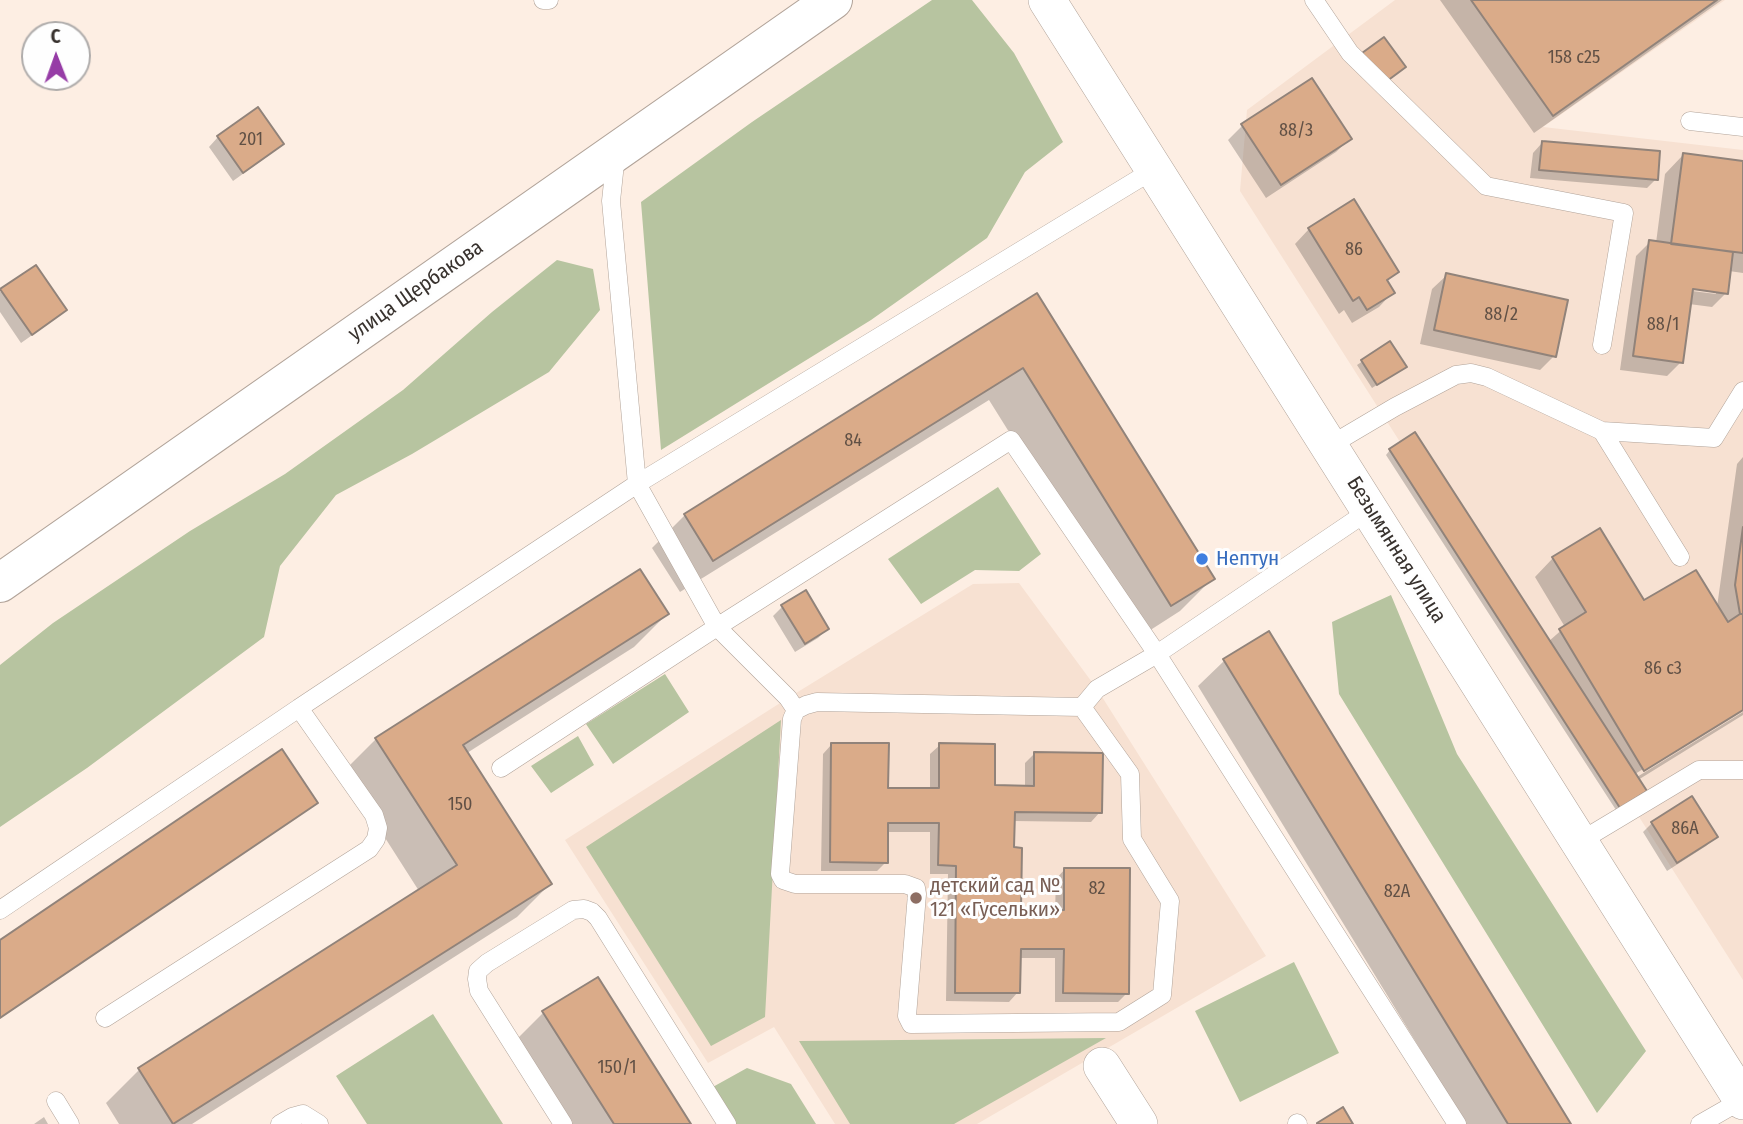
<!DOCTYPE html>
<meta charset="utf-8">
<style>
body{margin:0}
#map{position:relative;width:1743px;height:1124px;overflow:hidden;background:#fdeee3;font-family:"Fira Sans Condensed",sans-serif}
canvas{display:block}
.north{position:absolute;left:21px;top:21px;width:70px;height:70px;box-sizing:border-box;background:#fefefe;border:2px solid #afacab;border-radius:50%;rotate:359deg;font-size:19px;font-weight:700;line-height:28px;text-align:center;color:#38322e}
.north::after{content:'';display:block;margin:auto;width:24px;height:32px;background:#963ca6;clip-path:polygon(50% 0,100% 100%,50% 72%,0 100%)}
</style>
<div id="map">
<canvas width="1743" height="1124"></canvas>
<div class="north">С</div>
</div>
<script>
const ctx = document.querySelector('canvas').getContext('2d');
ctx.lineJoin = 'round';
function paint(path, color) { ctx.fillStyle = color; ctx.fill(path, 'evenodd'); }
const toPath = rows => new Path2D(rows.map(r => 'M' + r).join(''));
function stroke(path, color, width, dash) { ctx.strokeStyle = color; ctx.lineWidth = width; ctx.lineCap = dash ? 'butt' : 'round'; ctx.setLineDash(dash || []); ctx.stroke(path); }
function drawText(font, color, halo, rows, align = 'center') {
  ctx.font = font + ' "Fira Sans Condensed",sans-serif'; ctx.lineWidth = 6; ctx.setLineDash([]); ctx.textBaseline = 'middle'; ctx.strokeStyle = halo; ctx.fillStyle = color; for (const [text, x, y, turn = 0] of rows) {
    ctx.save(); ctx.translate(x, y); ctx.rotate((+turn || 0) * Math.PI / 180); ctx.textAlign = isNaN(turn) ? turn : align; if (halo) ctx.strokeText(text, 0, 0); ctx.fillText(text, 0, 0); ctx.restore();
  }
}
paint(toPath([
 [1395,0,1725,0,1543,127,1743,150,1743,980,1240,191,1247,110],
 [1019,583,1097,689,1266,956,977,1124,835,1124,774,1027,708,1063,565,840,788,698,973,584]
]), '#f7e1d2');
paint(toPath([
 [932,0,972,0,1014,53,1063,142,1025,172,987,238,871,320,661,450,641,202,752,122],
 [557,260,593,269,600,310,549,372,412,454,336,495,280,566,264,637,87,768,0,827,0,665,53,623,190,531,285,474,403,390,492,312],
 [998,487,1041,554,1019,571,975,570,921,604,888,559],
 [1391,595,1457,754,1646,1051,1597,1113,1339,694,1332,622],
 [665,674,689,712,613,764,586,724],
 [781,720,765,1017,711,1046,586,847],
 [578,736,594,765,551,793,531,766],
 [1294,962,1339,1053,1240,1102,1195,1011],
 [433,1014,503,1124,367,1124,336,1076],
 [1106,1038,954,1124,850,1124,799,1041],
 [747,1068,791,1084,816,1124,735,1124,711,1088]
]), '#b7c4a0');
paint(toPath([
 [1440,0,1722,0,1534,133],
 [1312,80,1350,138,1336,152,1266,198,1228,140,1242,126],
 [218,137,282,144,272,153,233,181,209,147],
 [1542,143,1656,179,1647,188,1530,178,1533,153],
 [1683,155,1743,162,1743,273,1729,271,1726,293,1712,307,1689,304,1681,362,1667,376,1620,370,1636,256,1650,242,1656,243,1665,174],
 [1685,287,1716,291,1716,294,1684,290],
 [1309,229,1397,272,1386,282,1393,292,1379,307,1352,323,1344,310,1339,314,1295,244],
 [35,267,65,310,55,319,21,343,0,312,0,292],
 [1447,275,1554,356,1540,370,1420,344,1432,289],
 [1037,296,1213,578,1180,611,1138,638,989,400,680,592,652,548,685,515],
 [1390,343,1400,370,1372,388,1357,365],
 [1390,450,1548,642,1565,627,1535,577,1553,558,1643,603,1717,607,1737,464,1743,457,1743,708,1635,774,1637,777,1743,712,1743,715,1638,780,1644,791,1616,810,1386,455],
 [782,607,827,629,818,638,795,652,773,616],
 [667,614,634,647,467,753,550,884,517,917,192,1124,119,1124,106,1103,139,1070,419,891,343,772,376,739],
 [1269,634,1569,1124,1466,1124,1198,686,1224,661],
 [832,744,886,789,930,790,930,754,940,745,993,787,1025,788,1025,763,1035,753,1100,812,1091,822,1013,821,1012,849,1020,911,1055,912,1056,879,1065,869,1127,993,1118,1002,1055,1002,1055,958,1019,958,1018,992,1009,1002,946,1001,948,874,930,874,930,832,887,832,886,862,877,871,821,871,823,754],
 [1652,823,1715,837,1706,846,1667,871,1643,832],
 [543,1013,689,1124,560,1124,510,1046],
 [44,1117,48,1124,34,1124]
]), '#0003');
const building = toPath([
 [1471,0,1717,0,1553,116,1471,0],
 [1384,37,1406,67,1383,84,1362,53,1384,37],
 [1312,78,1352,139,1281,185,1241,124,1312,78],
 [258,107,284,144,243,173,217,136,258,107],
 [1542,141,1660,151,1658,180,1539,170,1542,141],
 [1683,153,1743,161,1743,253,1671,244,1683,153],
 [1354,199,1399,272,1387,280,1395,293,1367,310,1359,297,1353,301,1308,228,1354,199],
 [1649,240,1733,252,1728,294,1693,289,1683,363,1633,356,1649,240],
 [36,265,67,310,32,335,0,289,36,265],
 [1446,273,1568,300,1556,357,1434,330,1446,273],
 [1037,293,1215,579,1171,606,1023,368,713,561,684,514,1037,293],
 [1390,341,1407,367,1377,385,1361,360,1390,341],
 [1415,432,1647,791,1620,808,1389,449,1415,432],
 [1743,527,1743,614,1740,614,1735,585,1743,527],
 [1600,528,1644,600,1696,570,1728,622,1740,614,1743,614,1743,710,1644,771,1559,629,1586,612,1552,557,1600,528],
 [640,569,669,614,463,745,552,884,173,1124,138,1068,457,865,375,738,640,569],
 [806,590,829,629,805,644,781,605,806,590],
 [1269,631,1571,1124,1508,1124,1223,659,1269,631],
 [831,743,889,743,888,788,939,788,939,743,995,744,995,785,1034,786,1034,752,1103,753,1102,813,1015,812,1014,847,1022,848,1021,909,1064,910,1064,868,1130,868,1129,994,1063,993,1064,949,1021,949,1020,993,955,993,956,866,938,865,939,823,888,823,888,863,830,862,831,743],
 [282,749,318,803,0,1018,0,940,282,749],
 [1692,796,1718,837,1677,863,1651,822,1692,796],
 [598,977,691,1124,614,1124,542,1011,598,977],
 [1343,1107,1353,1124,1317,1124,1317,1123,1343,1107]
]);
paint(building, '#daab89');
stroke(building, '#91837a', 2);
const service = toPath([
 [543,0,549,0],
 [1314,0,1350,53,1486,186,1624,213,1602,345],
 [1690,121,1743,127],
 [616,154,611,201,637,484,717,627,788,698,796,710],
 [1602,431,1714,438,1743,391],
 [1329,446,1395,407,1456,375,1471,373,1487,377,1602,431,1680,557],
 [1370,510,1157,654,1457,1124],
 [501,768,717,627,1011,440,1157,654,1097,689,1082,707,1130,774,1132,839,1170,901,1162,995,1119,1022,911,1024,907,1016,917,894,916,888,905,884,795,884,783,880,780,874,792,719,796,710,806,705,817,702,1082,707],
 [1579,842,1699,770,1743,770],
 [0,910,299,708],
 [105,1018,369,849,376,839,378,828,374,815,299,708,637,484,1155,169],
 [56,1101,70,1124],
 [1297,1123,1298,1124],
 [280,1124,292,1117,303,1114,319,1124],
 [563,1124,479,991,477,979,478,971,487,963,573,910,584,909,592,912,598,918,727,1124],
 [1700,1124,1742,1100]
]);
const minor = toPath([
 [1047,0,1743,1101],
 [1102,1066,1139,1124]
]);
const primary = toPath([
 [0,583,833,0]
]);
stroke(service, '#b1a399', 19);
stroke(minor, '#b1a399', 38);
stroke(primary, '#b1a399', 40);
stroke(service, '#fff', 18);
stroke(minor, '#fff', 37);
stroke(primary, '#fff', 38);
for (const [x, y, r, color] of [
 [1202,559,7,"#3f7fe0"],
 [916,898,7,"#8d6e63"]
]) { const dot = new Path2D(); dot.arc(x, y, r, 0, 2 * Math.PI); ctx.fillStyle = color; ctx.fill(dot); stroke(dot, '#fefefe', 2.5); }
drawText('18px', '#605045', null, [
 ["158 с25",1574,58],
 ["88/3",1296,131],
 ["201",251,140],
 ["86",1354,250],
 ["88/2",1501,315],
 ["88/1",1663,325],
 ["84",853,441],
 ["86 с3",1663,669],
 ["150",460,805],
 ["86А",1685,829],
 ["82",1097,889],
 ["82А",1397,892],
 ["150/1",617,1068]
]);
drawText('21px', '#38322e', '#fefefe', [
 ["улица Щербакова",416,291,-35],
 ["Безымянная улица",1396,550,58]
]);
drawText('21px', '#366cbe', '#fefefe', [
 ["Нептун",1216,559]
], 'left');
drawText('21px', '#785e54', '#fefefe', [
 ["детский сад №",930,886],
 ["121 «Гусельки»",930,910]
], 'left');
</script>
